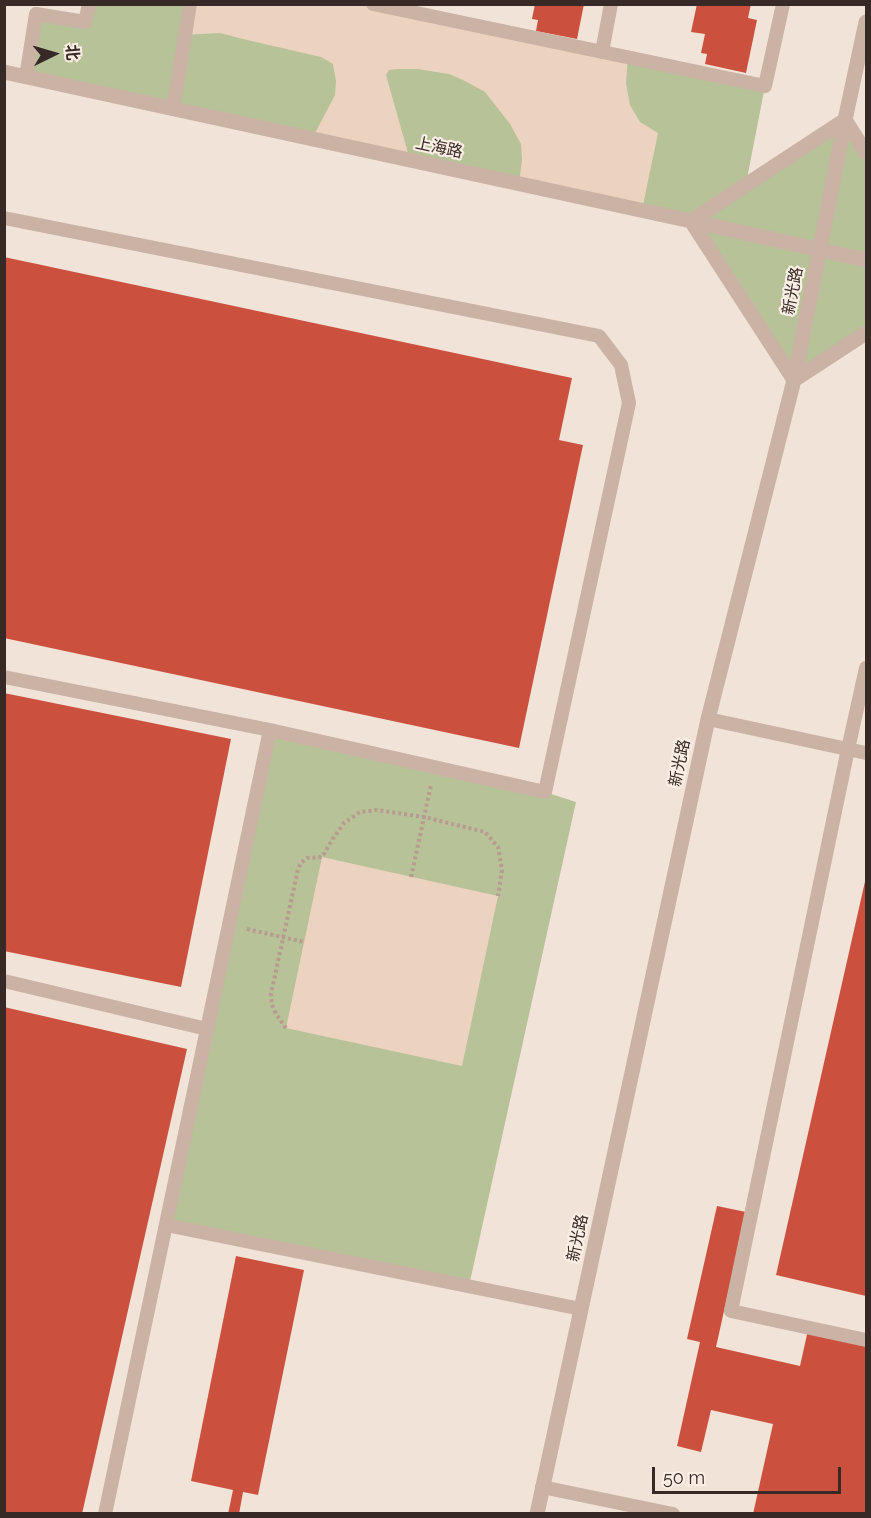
<!DOCTYPE html>
<meta charset="utf-8">
<style>
body{margin:0}
#map{position:relative;width:871px;height:1518px;overflow:hidden;background:#f2e3d8;font-family:Raleway,"Noto Sans SC",sans-serif}
canvas{display:block}
.frame{position:absolute;inset:0;border:6px solid #362926;pointer-events:none}
.north{position:absolute;left:24px;top:24px;width:60px;height:60px;-webkit-text-stroke:4px #faeee5;paint-order:stroke;rotate:85deg;font-size:16px;font-weight:700;line-height:24px;text-align:center;color:#362926}
.north::after{content:'';display:block;margin:auto;width:21px;height:27px;background:#362926;clip-path:polygon(50% 0,100% 100%,50% 72%,0 100%)}
.scale{position:absolute;left:652px;top:1467px;width:189px;height:27px;box-sizing:border-box;border:3px solid #362926;border-top:0;padding-left:8px;font-size:18px;line-height:21px;white-space:nowrap;color:#362926;-webkit-text-stroke:4px #faeee5;paint-order:stroke}
</style>
<div id="map">
<canvas width="871" height="1518"></canvas>
<div class="frame"></div>
<div class="north">北</div>
<div class="scale">50 m</div>
</div>
<script>
const ctx = document.querySelector('canvas').getContext('2d');
ctx.lineJoin = 'round';
function paint(path, color) { ctx.fillStyle = color; ctx.fill(path, 'evenodd'); }
const toPath = rows => new Path2D(rows.map(r => 'M' + r).join(''));
function stroke(path, color, width, dash) { ctx.strokeStyle = color; ctx.lineWidth = width; ctx.lineCap = dash ? 'butt' : 'round'; ctx.setLineDash(dash || []); ctx.stroke(path); }
function drawText(font, color, halo, rows, align = 'center') {
  ctx.font = font + ' Raleway,"Noto Sans SC",sans-serif'; ctx.lineWidth = 4.5; ctx.setLineDash([]); ctx.textBaseline = 'middle'; ctx.strokeStyle = halo; ctx.fillStyle = color; for (const [text, x, y, turn = 0] of rows) {
    ctx.save(); ctx.translate(x, y); ctx.rotate((+turn || 0) * Math.PI / 180); ctx.textAlign = isNaN(turn) ? turn : align; if (halo) ctx.strokeText(text, 0, 0); ctx.fillText(text, 0, 0); ctx.restore();
  }
}
paint(toPath([
 [373,4,765,86,746,184,845,120,866,153,866,333,794,380,691,221,26,77,36,14,85,22,89,5],
 [270,730,545,792,576,802,469,1286,166,1225]
]), '#b8c298');
paint(toPath([
 [190,5,373,5,628,58,626,83,630,105,640,122,658,133,642,210,519,183,522,160,521,144,510,124,485,92,465,81,449,74,418,69,398,69,389,70,386,75,410,160,312,139,335,95,336,81,333,64,321,57,243,39,220,33,185,35],
 [322,857,498,896,462,1066,286,1028]
]), '#ebd3bf');
paint(toPath([
 [535,4,584,4,577,39,536,31,538,20,532,19],
 [697,4,751,4,748,18,757,20,746,73,705,64,707,54,701,53,705,34,691,32],
 [4,257,572,378,559,440,583,445,519,748,4,638],
 [4,693,231,739,181,987,4,951],
 [866,877,866,1296,776,1275],
 [4,1007,187,1049,82,1514,4,1514],
 [717,1206,746,1212,716,1347,800,1366,808,1330,866,1344,866,1514,753,1514,773,1424,711,1410,701,1452,677,1446,700,1342,687,1339],
 [236,1256,304,1270,258,1495,243,1492,239,1514,228,1514,233,1490,191,1481]
]), '#cb513e');
stroke(toPath([
 [411,877,431,785],
 [247,929,304,942],
 [286,1028,276,1014,272,1005,271,994,298,869,301,863,307,858,322,857,332,840,344,823,360,812,377,810,424,817,485,832,498,847,502,870,498,896]
]), '#b69b8e', 4, [3, 3]);
stroke(toPath([
 [373,4,765,86,783,4],
 [602,52,611,4],
 [26,77,36,14,85,22,89,4],
 [173,109,190,4],
 [4,218,599,336,621,365,629,403,545,792,270,730,105,1514],
 [866,668,848,749,731,1311,866,1340],
 [4,677,270,730],
 [708,719,866,753],
 [4,981,207,1029],
 [166,1225,581,1309],
 [542,1487,673,1514]
]), '#cab2a4', 14);
stroke(toPath([
 [4,72,691,221,866,260],
 [866,153,845,120,691,221,794,380,866,333],
 [537,1514,708,719,794,380,845,120,866,22]
]), '#cab2a4', 15);
drawText('16px', '#362926', '#faeee5', [
 ["上海路",439,148,12],
 ["新光路",793,291,-79],
 ["新光路",680,763,-78],
 ["新光路",578,1238,-78]
]);
</script>
